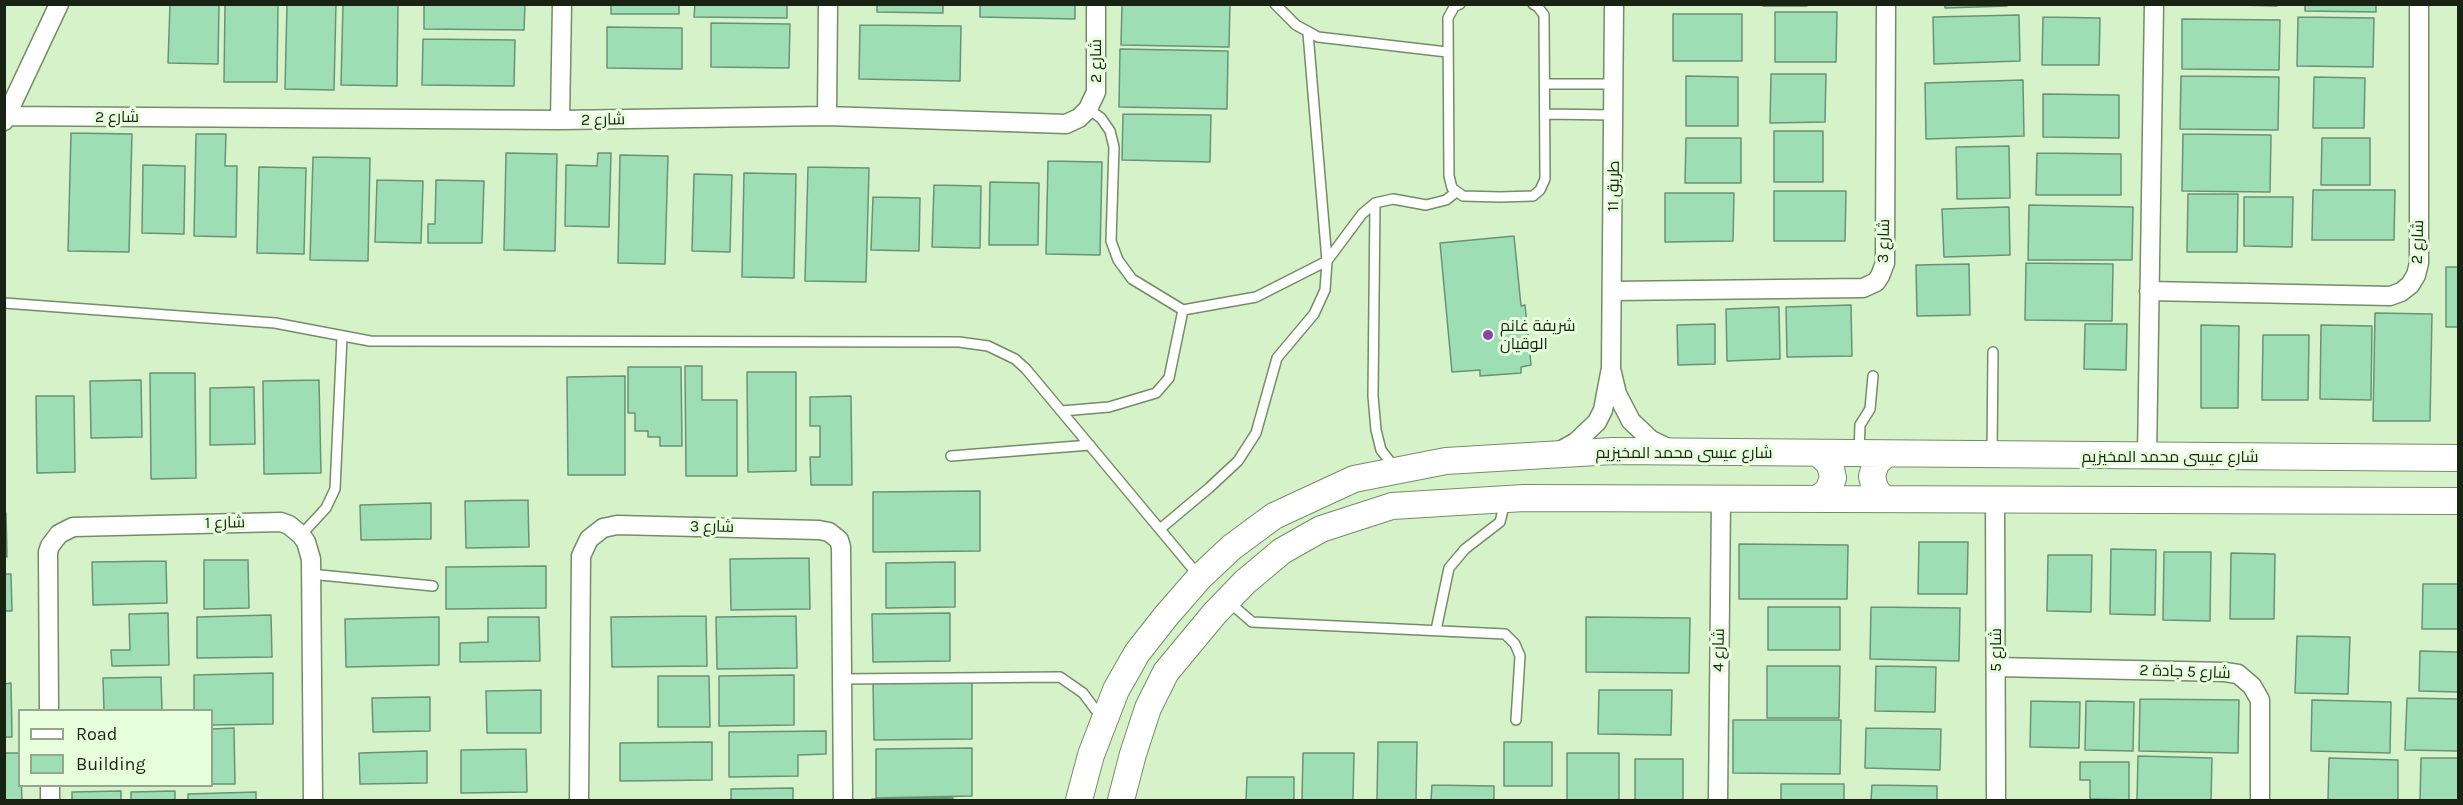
<!DOCTYPE html>
<meta charset="utf-8">
<style>
body{margin:0}
#map{position:relative;width:2463px;height:805px;overflow:hidden;background:#d6f2c9;font-family:Karla,sans-serif}
canvas{display:block}
.frame{position:absolute;inset:0;border:6px solid #192314;pointer-events:none}
.legend{position:absolute;left:18px;top:709px;width:195px;height:78px;box-sizing:border-box;background:#e7fedc;border:2px solid #95a68c;margin:0;padding:8px 10px;list-style:none;font-size:18px;color:#192314}
.legend li{display:flex;align-items:center;gap:12px;height:30px}
.legend b{width:30px;border:2px solid #95a68c}
</style>
<div id="map">
<canvas width="2463" height="805"></canvas>
<div class="frame"></div>
<ul class="legend">
<li><b style="height:8px;background:#fff"></b>Road</li>
<li><b style="height:16px;background:#9ddeb4"></b>Building</li>
</ul>
</div>
<script>
const ctx = document.querySelector('canvas').getContext('2d');
ctx.lineJoin = 'round';
function paint(path, color) { ctx.fillStyle = color; ctx.fill(path, 'evenodd'); }
const toPath = rows => new Path2D(rows.map(r => 'M' + r).join(''));
function stroke(path, color, width, dash) { ctx.strokeStyle = color; ctx.lineWidth = width; ctx.lineCap = dash ? 'butt' : 'round'; ctx.setLineDash(dash || []); ctx.stroke(path); }
function drawText(font, color, halo, rows, align = 'center') {
  ctx.font = font + ' Karla,Cairo,sans-serif'; ctx.lineWidth = 6; ctx.setLineDash([]); ctx.textBaseline = 'middle'; ctx.strokeStyle = halo; ctx.fillStyle = color; for (const [text, x, y, turn = 0] of rows) {
    ctx.save(); ctx.translate(x, y); ctx.rotate((+turn || 0) * Math.PI / 180); ctx.textAlign = isNaN(turn) ? turn : align; if (halo) ctx.strokeText(text, 0, 0); ctx.fillText(text, 0, 0); ctx.restore();
  }
}
const building = toPath([
 [170,4,219,4,218,64,168,63,170,4],
 [225,4,278,4,277,82,224,82,225,4],
 [287,4,336,4,334,90,285,89,287,4],
 [343,4,398,4,397,86,341,85,343,4],
 [424,4,525,4,524,30,424,29,424,4],
 [611,4,679,4,679,14,611,14,611,4],
 [695,4,787,4,787,18,694,17,695,4],
 [877,4,943,4,943,13,877,12,877,4],
 [980,4,1075,4,1075,19,980,17,980,4],
 [1122,4,1230,4,1229,47,1121,45,1122,4],
 [1763,4,1807,4,1807,6,1763,6,1763,4],
 [1945,4,2007,4,2007,6,1945,8,1945,4],
 [2203,4,2277,4,2277,6,2203,4],
 [2305,4,2376,4,2376,12,2305,11,2305,4],
 [1775,12,1837,12,1836,62,1775,62,1775,12],
 [1673,14,1742,14,1742,61,1673,61,1673,14],
 [2019,15,2020,61,1934,64,1933,17,2019,15],
 [2043,17,2100,18,2099,65,2042,65,2043,17],
 [2298,17,2374,18,2373,67,2297,66,2298,17],
 [2182,19,2280,20,2279,70,2182,69,2182,19],
 [711,23,790,24,789,68,711,67,711,23],
 [860,25,961,26,960,81,859,79,860,25],
 [607,27,682,28,682,69,607,68,607,27],
 [423,39,515,40,514,86,422,85,423,39],
 [1120,49,1228,51,1227,109,1119,107,1120,49],
 [1771,74,1826,74,1825,122,1770,123,1771,74],
 [1686,76,1738,77,1738,126,1686,126,1686,76],
 [2181,76,2279,77,2278,130,2180,129,2181,76],
 [2314,77,2365,78,2364,128,2313,128,2314,77],
 [2023,80,2024,136,1926,139,1925,83,2023,80],
 [2043,94,2119,95,2119,138,2043,137,2043,94],
 [1123,114,1211,115,1210,162,1122,160,1123,114],
 [1774,131,1823,131,1823,182,1774,182,1774,131],
 [71,133,132,134,129,252,68,251,71,133],
 [196,134,226,134,225,166,237,166,236,237,194,236,196,134],
 [2183,134,2271,135,2270,192,2182,191,2183,134],
 [1686,138,1741,138,1741,183,1685,183,1686,138],
 [2322,138,2370,138,2370,185,2321,185,2322,138],
 [2009,146,2010,198,1957,199,1956,147,2009,146],
 [506,153,557,154,555,251,504,250,506,153],
 [598,153,611,153,609,227,565,226,566,165,597,166,598,153],
 [2037,153,2121,154,2121,195,2036,195,2037,153],
 [620,155,668,156,665,264,618,263,620,155],
 [313,157,370,158,368,261,310,260,313,157],
 [1048,161,1102,162,1100,255,1046,254,1048,161],
 [143,165,185,166,184,234,142,233,143,165],
 [259,167,306,168,304,254,257,253,259,167],
 [808,167,869,168,866,282,805,281,808,167],
 [744,173,796,174,794,278,742,277,744,173],
 [694,174,732,175,730,252,692,251,694,174],
 [377,180,423,181,421,243,375,242,377,180],
 [436,180,484,181,482,243,428,243,428,224,435,224,436,180],
 [990,182,1039,183,1038,245,989,245,990,182],
 [934,185,981,186,980,248,932,247,934,185],
 [2313,190,2395,190,2394,240,2312,240,2313,190],
 [1774,191,1846,191,1845,241,1774,241,1774,191],
 [1665,193,1734,193,1733,241,1665,242,1665,193],
 [2188,194,2238,194,2237,252,2187,252,2188,194],
 [873,197,920,198,919,251,871,250,873,197],
 [2244,197,2293,197,2292,247,2244,246,2244,197],
 [2029,205,2133,207,2132,260,2028,260,2029,205],
 [2009,207,2010,255,1944,257,1942,209,2009,207],
 [1514,236,1521,306,1525,305,1531,365,1521,367,1521,373,1480,376,1480,370,1452,372,1440,243,1514,236],
 [2026,263,2113,264,2112,321,2025,320,2026,263],
 [1969,264,1970,315,1917,316,1916,265,1969,264],
 [2446,267,2458,267,2458,327,2446,327,2446,267],
 [1851,305,1852,356,1787,357,1786,307,1851,305],
 [1779,307,1780,359,1727,361,1726,309,1779,307],
 [2375,313,2432,314,2430,421,2373,421,2375,313],
 [1715,324,1715,364,1678,365,1677,325,1715,324],
 [2085,324,2127,324,2126,370,2084,369,2085,324],
 [2201,325,2239,326,2238,408,2201,408,2201,325],
 [2321,325,2372,326,2371,400,2320,399,2321,325],
 [2263,335,2309,335,2308,400,2262,400,2263,335],
 [685,366,702,366,702,400,737,400,737,476,686,476,685,366],
 [628,367,681,367,682,446,660,446,660,437,648,437,648,431,635,431,635,413,628,413,628,367],
 [747,372,796,372,796,471,748,472,747,372],
 [150,373,195,373,196,478,151,479,150,373],
 [625,376,625,475,568,475,567,377,625,376],
 [141,380,142,437,91,438,90,381,141,380],
 [319,380,321,473,264,474,263,381,319,380],
 [254,387,255,444,210,445,210,388,254,387],
 [36,396,74,396,75,472,37,473,36,396],
 [851,396,852,485,811,485,810,457,820,457,820,426,810,426,810,397,851,396],
 [980,491,980,551,873,552,873,492,980,491],
 [528,500,529,547,466,548,465,501,528,500],
 [431,503,431,539,361,540,360,505,431,503],
 [4,513,6,513,7,557,4,557,4,513],
 [1919,542,1968,542,1967,594,1918,594,1919,542],
 [1739,544,1848,545,1847,599,1739,599,1739,544],
 [2111,549,2156,550,2155,615,2110,614,2111,549],
 [2164,552,2211,552,2210,621,2163,620,2164,552],
 [2231,553,2275,554,2274,619,2230,619,2231,553],
 [2048,555,2092,555,2091,612,2047,611,2048,555],
 [809,558,810,609,731,610,730,559,809,558],
 [204,560,248,560,249,608,204,609,204,560],
 [166,561,167,603,93,605,92,562,166,561],
 [955,562,955,607,886,608,886,563,955,562],
 [546,566,546,608,446,609,446,567,546,566],
 [4,574,11,574,12,611,4,611,4,574],
 [2423,584,2458,584,2458,629,2422,629,2423,584],
 [1768,607,1840,607,1840,650,1768,650,1768,607],
 [1871,607,1960,608,1959,661,1870,659,1871,607],
 [168,613,169,665,112,666,111,650,130,650,129,614,168,613],
 [950,613,950,661,873,662,872,614,950,613],
 [271,615,272,657,197,658,197,617,271,615],
 [706,616,707,666,612,667,611,617,706,616],
 [796,616,797,668,717,669,716,617,796,616],
 [439,617,439,665,346,667,345,619,439,617],
 [488,617,539,617,540,661,460,662,460,643,488,642,488,617],
 [1586,617,1690,618,1689,673,1586,672,1586,617],
 [2297,636,2350,637,2348,694,2295,693,2297,636],
 [2420,651,2458,652,2458,692,2419,691,2420,651],
 [1767,666,1840,666,1839,718,1767,718,1767,666],
 [1876,666,1936,667,1935,712,1875,711,1876,666],
 [273,673,273,724,212,725,212,710,194,710,194,675,273,673],
 [794,675,794,725,719,726,719,676,794,675],
 [658,676,709,676,710,727,658,727,658,676],
 [161,677,162,710,104,710,103,678,161,677],
 [972,681,972,739,874,740,873,683,972,681],
 [11,683,12,737,4,737,4,684,11,683],
 [541,690,541,733,487,733,486,691,541,690],
 [1599,690,1672,690,1671,735,1598,734,1599,690],
 [430,697,430,731,373,732,372,698,430,697],
 [2407,698,2458,699,2458,751,2405,750,2407,698],
 [2140,699,2239,700,2238,753,2139,751,2140,699],
 [2312,700,2391,702,2390,753,2311,751,2312,700],
 [2031,701,2080,702,2079,748,2030,747,2031,701],
 [2086,701,2134,702,2133,751,2085,750,2086,701],
 [1733,720,1841,720,1840,774,1733,773,1733,720],
 [234,728,235,784,212,784,212,729,234,728],
 [1866,728,1941,729,1940,770,1865,768,1866,728],
 [826,731,826,754,798,755,798,776,729,777,729,732,826,731],
 [712,742,712,780,620,781,620,743,712,742],
 [1378,742,1417,742,1416,800,1377,800,1378,742],
 [1504,742,1552,742,1552,786,1504,786,1504,742],
 [972,748,972,796,876,798,876,749,972,748],
 [526,749,527,792,461,793,461,750,526,749],
 [427,751,427,783,360,784,359,753,427,751],
 [4,753,20,753,22,800,4,800,4,753],
 [1303,753,1354,753,1353,800,1302,800,1303,753],
 [1567,753,1619,753,1619,800,1567,800,1567,753],
 [2138,756,2212,758,2211,800,2137,800,2138,756],
 [2329,758,2398,760,2398,800,2328,800,2329,758],
 [2421,758,2458,758,2458,800,2420,800,2421,758],
 [1635,759,1683,759,1683,800,1635,800,1635,759],
 [2080,762,2129,762,2129,800,2090,799,2090,780,2080,780,2080,762],
 [1247,777,1294,777,1294,800,1246,800,1247,777],
 [1781,784,1844,784,1844,800,1781,800,1781,784],
 [1432,785,1494,786,1494,800,1431,800,1432,785],
 [1872,785,1937,786,1937,800,1871,800,1872,785],
 [793,788,793,800,731,800,731,789,793,788],
 [121,791,121,800,72,800,72,792,121,791],
 [175,791,175,800,131,800,131,792,175,791],
 [256,792,256,800,188,800,188,794,256,792],
 [953,798,953,800,872,800,872,799,953,798]
]);
paint(building, '#9ddeb4');
stroke(building, '#699377', 1.5);
const lane = toPath([
 [1275,4,1296,25,1318,37,1447,52],
 [1460,4,1454,7,1448,18,1449,176,1452,188,1463,196,1500,197,1533,196,1540,190,1545,179,1544,15,1538,7,1533,4],
 [1545,84,1615,84],
 [1088,109,1101,118,1110,131,1114,147,1111,241,1118,260,1132,279,1183,310,1256,297,1327,261,1362,214,1375,203,1393,199,1426,205,1446,200,1456,192],
 [1545,114,1614,115],
 [1375,203,1373,396,1376,430,1381,450,1395,468],
 [4,303,275,323,370,341,959,342,988,346,1015,359,1026,369,1198,575],
 [1062,411,1109,407,1156,393,1169,378,1183,310],
 [1859,452,1860,425,1870,409,1873,376],
 [1992,453,1993,352],
 [951,456,1090,445],
 [1160,529,1209,488,1238,461,1256,433,1277,358,1314,314,1325,290,1327,261,1308,33],
 [301,535,326,508,335,489,342,337],
 [310,574,433,586],
 [1229,602,1252,622,1505,634,1515,644,1520,656,1516,720],
 [1436,630,1449,568,1465,549,1500,522,1505,502],
 [842,679,1060,677,1083,693,1101,717]
]);
const street = toPath([
 [7,116,560,120,827,116,1066,124,1079,118,1088,109,1096,92,1096,4],
 [827,116,828,4],
 [560,120,562,4],
 [4,121,59,4],
 [1613,291,1863,288,1876,282,1880,276,1885,263,1886,4],
 [2149,291,2390,296,2401,292,2410,285,2416,275,2419,263,2419,4],
 [1612,373,1617,394,1631,421,1651,440,1670,449],
 [1558,452,1576,442,1597,422,1603,410,1611,368,1614,4],
 [2147,457,2154,4],
 [1995,500,1996,800],
 [1996,667,2225,672,2238,674,2252,686,2260,700,2260,800],
 [49,710,48,552,50,546,59,534,73,527,281,522,289,525,301,535,306,542,311,559,313,800],
 [50,786,50,800],
 [579,800,581,556,589,539,603,528,617,525,819,530,829,532,839,540,841,547,843,800],
 [1718,800,1721,499]
]);
const secondary = toPath([
 [1817,499,1828,491,1833,478,1830,464,1819,454],
 [1884,499,1875,489,1872,476,1876,463,1886,454],
 [1079,800,1091,755,1116,690,1137,653,1166,616,1200,577,1232,547,1274,516,1354,479,1446,461,1613,451,2458,458],
 [1121,800,1133,754,1148,708,1166,672,1215,613,1245,582,1282,551,1321,529,1392,506,1524,498,2458,501]
]);
stroke(lane, '#738d67', 12);
stroke(street, '#738d67', 21);
stroke(secondary, '#738d67', 28);
stroke(lane, '#fff', 9);
stroke(street, '#fff', 18);
stroke(secondary, '#fff', 26);
for (const [x, y, r, color] of [
 [1488,335,6,"#9140b0"]
]) { const dot = new Path2D(); dot.arc(x, y, r, 0, 2 * Math.PI); ctx.fillStyle = color; ctx.fill(dot); stroke(dot, '#e7fedc', 2); }
drawText('16px', '#192314', '#e7fedc', [
 ["شارع 2",1096,61,-90],
 ["شارع 2",117,117],
 ["شارع 2",603,120,-1],
 ["طريق 11",1614,186,-89],
 ["شارع 3",1884,241,-88],
 ["شارع 2",2418,242,-88],
 ["شارع عيسى محمد المخيزيم",1684,453],
 ["شارع عيسى محمد المخيزيم",2170,457],
 ["شارع 1",225,523,-1],
 ["شارع 3",712,527,1],
 ["شارع 4",1719,650,-89],
 ["شارع 5",1996,650,-90],
 ["شارع 5 جادة 2",2185,672,2]
]);
drawText('16px', '#192314', '#e7fedc', [
 ["شريفة غانم",1500,326],
 ["الوقيان",1500,344]
], 'left');
</script>
